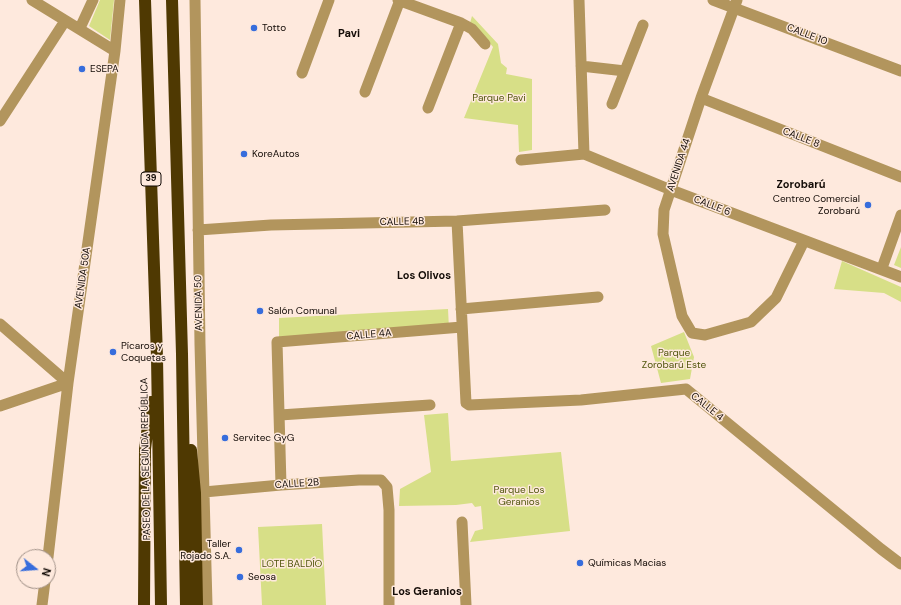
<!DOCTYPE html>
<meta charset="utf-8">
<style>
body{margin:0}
#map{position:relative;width:901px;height:605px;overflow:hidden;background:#fee9dd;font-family:"DM Sans",sans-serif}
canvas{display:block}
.north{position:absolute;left:16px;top:549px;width:40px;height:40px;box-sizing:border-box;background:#fee9dd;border:1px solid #a09087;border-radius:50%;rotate:107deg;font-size:11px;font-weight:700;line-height:16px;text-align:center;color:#130b06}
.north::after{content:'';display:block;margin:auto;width:14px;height:18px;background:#376ddc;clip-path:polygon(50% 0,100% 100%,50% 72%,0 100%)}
</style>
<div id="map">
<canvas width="901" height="605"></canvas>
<div class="north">N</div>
</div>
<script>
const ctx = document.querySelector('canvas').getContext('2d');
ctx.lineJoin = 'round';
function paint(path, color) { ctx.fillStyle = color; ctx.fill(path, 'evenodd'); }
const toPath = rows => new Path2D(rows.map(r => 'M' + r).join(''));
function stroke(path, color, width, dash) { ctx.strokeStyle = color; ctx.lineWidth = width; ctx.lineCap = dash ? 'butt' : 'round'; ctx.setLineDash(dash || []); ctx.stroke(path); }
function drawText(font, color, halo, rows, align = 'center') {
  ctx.font = font + ' "DM Sans",sans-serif'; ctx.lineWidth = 3; ctx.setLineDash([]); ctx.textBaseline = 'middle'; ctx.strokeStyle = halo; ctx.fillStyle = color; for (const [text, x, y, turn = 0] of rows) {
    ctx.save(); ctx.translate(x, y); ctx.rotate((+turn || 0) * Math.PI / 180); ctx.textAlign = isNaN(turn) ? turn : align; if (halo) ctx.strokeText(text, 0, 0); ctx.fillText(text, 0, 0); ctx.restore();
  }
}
paint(toPath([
 [100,0,114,0,110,40,89,26],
 [472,16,498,44,501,63,507,68,506,74,532,79,532,150,519,152,518,125,464,118,493,47,483,35,468,30],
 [901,247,901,268,894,265],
 [842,261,901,287,901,302,884,293,834,289],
 [448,309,449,329,279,337,279,318],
 [684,332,694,357,690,379,661,383,651,346],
 [448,413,451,461,561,452,570,531,470,542,475,531,483,529,481,506,475,507,472,503,456,505,399,506,400,489,431,472,424,415],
 [322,524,326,605,262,605,258,527]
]), '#d7df87');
stroke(toPath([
 [32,0,115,51],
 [195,0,200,344,207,605],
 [398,0,461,23,472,29,485,44],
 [579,0,584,154],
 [713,0,901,71],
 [737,0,701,98,664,210,663,234,682,316,692,333,705,335,751,322,776,298,804,241],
 [80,28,93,0],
 [581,66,625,71],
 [302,73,329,0],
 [365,92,400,0],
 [701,98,901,177],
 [612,104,643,25],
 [428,108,461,23],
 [0,121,65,21],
 [521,160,584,154,671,190,901,277],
 [457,221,466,403,469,405,581,400,686,389,881,549,901,564],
 [198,230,271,225,457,221,605,210],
 [882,268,901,215],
 [461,309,598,297],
 [0,324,68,383],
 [0,406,68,383],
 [280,415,430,405],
 [281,485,277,342,462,327],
 [204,492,281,485,359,480,381,480,387,487,389,510,389,605],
 [462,522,466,605],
 [48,557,68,383,115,51,120,0],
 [42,605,45,581]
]), '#b2955d', 11);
stroke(toPath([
 [145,0,157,357,161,605],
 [172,0,182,354,186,605],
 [191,450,195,493,197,605],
 [144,605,145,449,151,402]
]), '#4f3902', 12);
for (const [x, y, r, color] of [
 [254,28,4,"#376ddc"],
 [82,69,4,"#376ddc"],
 [244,154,4,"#376ddc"],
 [868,205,4,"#376ddc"],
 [260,311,4,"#376ddc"],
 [113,352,4,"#376ddc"],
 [225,438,4,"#376ddc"],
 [239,550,4,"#376ddc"],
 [580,563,4,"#376ddc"],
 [240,577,4,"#376ddc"]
]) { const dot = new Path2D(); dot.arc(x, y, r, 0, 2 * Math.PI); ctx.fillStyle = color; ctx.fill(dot); stroke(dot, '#fee9dd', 1.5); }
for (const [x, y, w] of [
 [151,179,20]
]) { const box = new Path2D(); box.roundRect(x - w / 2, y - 7, w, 14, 3); ctx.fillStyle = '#fee9dd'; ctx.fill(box); stroke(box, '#130b06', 1); }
drawText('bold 9px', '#130b06', null, [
 ["39",151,179]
]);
drawText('10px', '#130b06', '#fee9dd', [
 ["Totto",262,28],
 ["ESEPA",90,69],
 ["KoreAutos",252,154],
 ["Centreo Comercial",860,199,"right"],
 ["Zorobarú",860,211,"right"],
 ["Salón Comunal",268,311],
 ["Pícaros y",121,346],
 ["Coquetas",121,358],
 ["Servitec GyG",233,438],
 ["Taller",231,544,"right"],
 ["Rojado S.A.",231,556,"right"],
 ["Químicas Macias",588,563],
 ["Seosa",248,577]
], 'left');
drawText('10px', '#130b06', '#fee9dd', [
 ["CALLE 10",807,35,21],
 ["CALLE 8",801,138,21],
 ["AVENIDA 44",679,165,-72],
 ["CALLE 6",712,206,21],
 ["CALLE 4B",402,222,-1],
 ["AVENIDA 50A",83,278,-82],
 ["AVENIDA 50",199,303,-91],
 ["CALLE 4A",369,335,-5],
 ["CALLE 4",707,407,39],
 ["PASEO DE LA SEGUNDA REPÚBLICA",146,459,-91],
 ["CALLE 2B",297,484,-4]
]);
drawText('10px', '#52570e', '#fee9dd', [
 ["Parque Pavi",499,98],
 ["Parque",674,353],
 ["Zorobarú Este",674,365],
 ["Parque Los",519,490],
 ["Geranios",519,502],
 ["LOTE BALDÍO",292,564]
]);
drawText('bold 11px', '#130b06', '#fee9dd', [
 ["Pavi",349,34],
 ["Zorobarú",801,185],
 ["Los Olivos",424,276],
 ["Los Geranios",427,592]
]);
</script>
